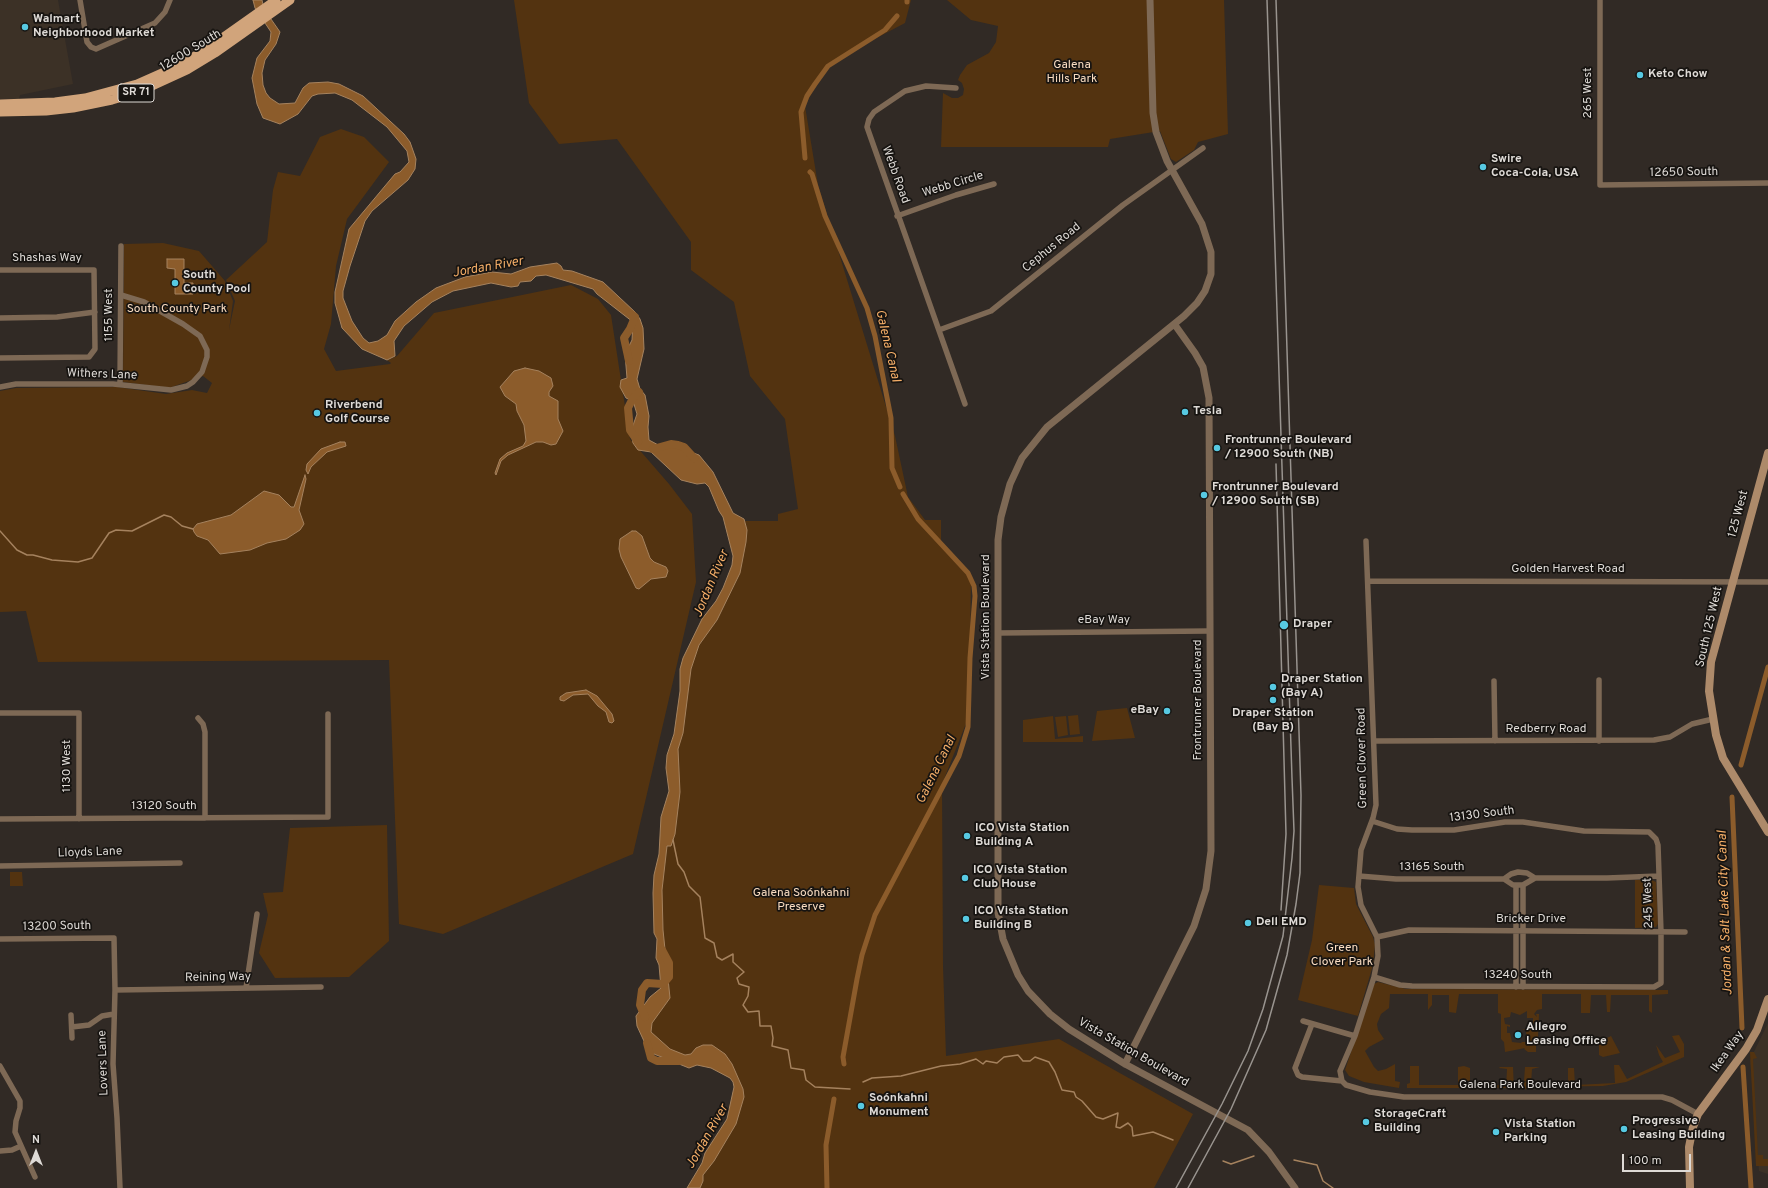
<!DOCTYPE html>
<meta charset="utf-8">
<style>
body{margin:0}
#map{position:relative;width:1768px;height:1188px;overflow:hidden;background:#312a25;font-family:Overpass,sans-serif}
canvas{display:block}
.north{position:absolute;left:16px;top:1132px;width:40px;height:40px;-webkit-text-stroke:3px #171411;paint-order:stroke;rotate:0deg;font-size:11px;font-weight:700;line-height:16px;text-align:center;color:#dedad6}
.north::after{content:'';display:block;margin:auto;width:14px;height:18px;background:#dedad6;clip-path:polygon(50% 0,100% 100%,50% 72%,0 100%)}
.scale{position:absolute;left:1622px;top:1154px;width:69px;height:18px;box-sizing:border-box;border:2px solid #dedad6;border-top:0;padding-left:5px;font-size:12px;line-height:14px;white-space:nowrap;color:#dedad6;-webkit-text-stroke:3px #171411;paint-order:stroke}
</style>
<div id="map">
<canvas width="1768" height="1188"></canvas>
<div class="north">N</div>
<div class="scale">100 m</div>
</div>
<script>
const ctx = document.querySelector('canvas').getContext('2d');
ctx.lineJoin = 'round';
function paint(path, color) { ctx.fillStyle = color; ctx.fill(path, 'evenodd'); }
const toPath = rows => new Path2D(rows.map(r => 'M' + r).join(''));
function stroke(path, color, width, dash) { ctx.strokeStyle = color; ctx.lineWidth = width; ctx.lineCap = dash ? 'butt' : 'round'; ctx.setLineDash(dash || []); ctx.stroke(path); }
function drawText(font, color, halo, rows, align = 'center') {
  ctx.font = font + ' Overpass,sans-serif'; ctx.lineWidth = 3.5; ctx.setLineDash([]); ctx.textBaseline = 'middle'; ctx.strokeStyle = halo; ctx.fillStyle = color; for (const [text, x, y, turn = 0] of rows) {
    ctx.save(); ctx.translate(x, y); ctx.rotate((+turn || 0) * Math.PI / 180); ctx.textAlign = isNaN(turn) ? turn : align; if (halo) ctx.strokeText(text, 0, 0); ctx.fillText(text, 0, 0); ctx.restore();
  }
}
paint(toPath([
 [0,0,58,0,73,84,20,95,19,99,0,99],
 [1768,1023,1768,1174,1759,1171,1750,1060]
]), '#3c3126');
paint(toPath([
 [514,0,911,0,905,23,827,64,805,106,818,185,895,436,908,497,925,520,941,520,941,541,971,580,969,716,942,784,943,966,946,1056,1059,1039,1193,1114,1154,1188,696,1188,740,1105,733,1069,680,1058,651,1038,648,1023,669,977,669,968,664,955,660,906,675,755,690,663,741,560,742,521,778,521,778,514,798,509,785,419,750,376,734,302,691,270,691,242,617,139,559,144,529,103],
 [947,0,1224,0,1228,134,1198,142,1194,150,1176,162,1171,159,1160,131,1110,139,1108,147,941,147,943,93,952,98,958,98,963,95,964,89,962,83,958,80,960,75,967,65,989,53,996,42,998,26,971,20],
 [341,129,364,137,389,162,347,219,336,266,331,324,324,349,336,371,390,364,391,363,387,360,397,356,434,313,571,285,598,299,611,315,630,439,669,484,692,514,696,582,633,854,443,934,399,924,389,660,38,662,26,611,0,612,0,391,16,388,117,387,166,394,192,390,207,393,212,383,203,376,169,388,123,382,124,244,163,243,199,251,225,281,233,301,229,330,235,301,226,280,267,242,273,190,278,172,300,176,320,137],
 [1127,708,1135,738,1092,741,1097,711],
 [1078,715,1080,734,1070,735,1068,716],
 [1053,716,1055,739,1083,736,1083,742,1023,742,1023,720],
 [1066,716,1068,735,1058,737,1055,717],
 [387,825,389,941,349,977,275,978,259,953,268,915,263,893,283,892,290,828],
 [10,872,22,872,23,886,10,886],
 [1635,880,1652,880,1656,882,1658,924,1656,927,1635,928],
 [1319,885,1354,888,1356,904,1373,937,1375,945,1373,965,1358,1016,1298,1000,1312,940],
 [1378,982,1406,989,1668,990,1668,994,1652,995,1652,1013,1649,1011,1649,995,1611,995,1610,1012,1607,1012,1606,995,1591,995,1590,1013,1581,1013,1581,994,1542,994,1542,1009,1537,1010,1534,1014,1537,1017,1536,1014,1539,1014,1538,1037,1536,1040,1536,1052,1528,1052,1524,1049,1525,1048,1505,1052,1504,1042,1501,1039,1501,1014,1498,1013,1498,994,1459,994,1456,1013,1449,1012,1449,995,1432,995,1432,1005,1428,1010,1428,994,1390,994,1389,1008,1381,1014,1377,1024,1378,1030,1384,1039,1369,1047,1365,1051,1374,1067,1378,1071,1386,1069,1395,1064,1395,1081,1400,1082,1399,1088,1364,1082,1349,1076,1345,1070,1374,984],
 [1527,1011,1527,1018,1533,1018,1533,1024,1527,1024,1528,1029,1522,1029,1526,1030,1527,1045,1526,1042,1522,1042,1521,1043,1512,1042,1510,1033,1507,1033,1507,1026,1510,1027,1510,1025,1505,1024,1504,1018,1510,1017,1511,1012,1520,1015],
 [1679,1035,1684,1044,1684,1057,1626,1082,1603,1086,1530,1087,1530,1085,1568,1084,1568,1068,1574,1068,1575,1085,1615,1083,1614,1065,1619,1065,1627,1079,1663,1062,1659,1055,1656,1045,1665,1058,1680,1052,1672,1036],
 [1611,1036,1620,1053,1603,1057,1599,1055,1599,1042],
 [1750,1052,1754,1052,1757,1058,1753,1059,1758,1155,1763,1155,1763,1159,1768,1159,1768,1166,1756,1166],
 [1410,1066,1419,1066,1419,1085,1458,1085,1458,1067,1464,1066,1470,1068,1470,1085,1506,1085,1506,1088,1407,1088,1407,1084,1410,1083],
 [1500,1067,1513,1067,1514,1089,1506,1089,1507,1069,1499,1068],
 [1525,1067,1540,1067,1532,1069,1531,1084,1528,1083,1529,1089,1524,1089,1524,1082,1527,1081,1524,1081]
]), '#533310');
const water = toPath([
 [253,0,262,0,264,9,280,32,276,44,265,60,262,73,263,85,266,93,270,98,279,104,295,103,303,88,309,83,328,82,339,84,363,96,404,134,410,142,416,159,415,169,408,180,372,211,365,221,350,266,343,291,343,298,352,321,363,338,369,343,378,341,387,335,395,321,416,302,436,288,465,277,492,272,511,274,530,267,557,263,561,266,563,270,572,271,603,282,635,312,640,319,643,328,644,349,637,379,640,389,645,395,649,416,648,427,649,440,662,447,677,447,699,455,713,472,733,513,744,519,747,530,746,542,740,573,717,620,699,645,691,669,683,733,678,749,680,792,675,834,671,846,667,846,662,890,663,930,670,998,652,1023,651,1032,670,1049,685,1055,691,1054,696,1048,703,1045,712,1045,725,1054,732,1064,743,1089,744,1097,736,1124,714,1161,703,1175,703,1181,700,1188,687,1188,702,1163,705,1153,727,1119,734,1087,733,1082,730,1078,711,1068,697,1065,689,1068,649,1052,637,1026,636,1016,650,997,661,988,659,965,656,958,657,939,654,933,653,893,654,875,659,854,661,817,669,791,666,768,667,755,674,734,680,691,680,669,683,658,702,619,716,601,723,588,732,565,733,556,723,517,719,511,709,487,705,483,697,484,681,480,651,452,638,450,633,443,631,431,637,414,633,401,626,398,620,387,621,380,627,378,625,354,632,340,633,322,597,294,593,289,546,275,536,276,531,281,520,282,518,286,511,287,491,283,453,291,432,302,404,326,394,341,395,356,387,360,362,349,342,328,335,303,335,292,349,229,395,174,400,172,409,162,407,151,387,127,352,100,335,93,318,94,312,96,298,114,280,124,263,118,257,104,252,78,257,58,270,41,271,32,255,8,253,0],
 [167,259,184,259,184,283,193,283,193,294,175,294,175,269,167,268,167,259],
 [525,368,539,371,551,378,553,386,549,392,549,396,558,401,558,419,563,431,556,444,551,445,543,442,536,442,508,455,501,461,496,475,495,473,500,459,507,453,523,446,526,441,524,425,517,411,516,404,505,396,500,387,514,371,525,368],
 [340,442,345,442,346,446,327,452,311,467,308,474,306,470,307,464,321,449,340,442],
 [305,475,306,479,299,510,304,524,300,530,286,539,267,543,250,550,220,554,208,540,197,536,194,532,193,529,197,524,231,515,264,491,279,495,291,507,294,507,305,475],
 [632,531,636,531,642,536,650,558,654,562,666,567,668,571,666,577,651,579,639,589,636,588,621,557,619,549,620,539,632,531],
 [586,690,597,696,612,714,614,721,612,723,609,722,606,712,598,706,588,694,573,695,564,701,560,700,560,697,566,693,586,690]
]);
paint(water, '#8c5c2b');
stroke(water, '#a5825e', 1);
stroke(toPath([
 [0,531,17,550,27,555,33,555,52,560,78,562,92,558,109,533,116,530,132,531,164,515,171,517,182,526,193,529],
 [673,840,678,864,684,872,689,886,700,897,705,938,714,943,717,957,722,960,733,954,733,962,744,972,737,978,739,984,749,987,748,996,743,1005,748,1012,759,1011,760,1026,771,1026,773,1038,772,1046,788,1050,791,1068,804,1070,806,1080,815,1087,850,1089],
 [863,1082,872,1078,901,1076,941,1066,960,1064,976,1059,983,1064,986,1061,997,1063,1004,1057,1018,1055,1023,1061,1030,1061,1035,1057,1049,1062,1055,1072,1062,1090,1074,1092,1076,1097,1082,1101,1096,1117,1103,1119,1118,1113,1116,1127,1120,1128,1128,1123,1132,1127,1133,1136,1153,1132,1173,1140],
 [1294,1160,1317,1165,1323,1181,1333,1188],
 [1223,1161,1231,1164,1254,1156]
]), '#a5825e', 1.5);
stroke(toPath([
 [907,2,907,0],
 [805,158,801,112,807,96,815,84,828,66,885,30,897,16],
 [810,172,812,174,825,216,867,308,875,336,891,418,892,468,900,487],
 [1741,765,1768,667],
 [1732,797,1742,1028],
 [844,1064,843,1057,857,979,862,955,875,915,959,756,968,727,970,658,975,596,974,586,968,573,918,519,903,494],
 [1743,1067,1751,1188],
 [827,1188,826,1145,834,1099]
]), '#8c5c2b', 5);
stroke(toPath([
 [629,361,624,338,630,329,635,317,631,314],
 [638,442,630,430,628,408,633,398,639,392],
 [653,449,671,444,678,445,684,447,694,458],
 [645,1017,640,1005,642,990,647,983,663,984,669,977,669,963,662,950],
 [647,1043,651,1058,657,1061,679,1061]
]), '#8c5c2b', 8);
stroke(toPath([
 [80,0,87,42,91,47,96,49,155,23,165,12,170,0],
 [1600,0,1600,185,1768,183],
 [956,88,926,86,905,91,874,112,869,119,867,127,965,404],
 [897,216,956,195,994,184],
 [0,270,94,270,95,349,89,357,0,358],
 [0,318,57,317,95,312],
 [939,330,991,311,1123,205,1203,148],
 [120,384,121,246],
 [0,387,16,384,113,384,171,390,187,386,193,382,202,372,207,357,207,350,200,336,183,324,144,302,121,295],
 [1368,581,1768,582],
 [998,633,1209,631],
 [1599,680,1599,741],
 [1494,681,1495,741],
 [0,713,79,713,79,819],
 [198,718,203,724,205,732,205,818],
 [1374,741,1654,740,1670,737,1692,724,1713,719],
 [0,819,328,817,328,714],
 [1372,821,1397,829,1412,830,1454,830,1505,822,1523,822,1584,831,1649,832,1656,839,1658,845,1661,932,1661,983,1654,987,1412,986,1400,985,1374,977],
 [0,866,180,863],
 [1359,876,1396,879,1504,879,1511,874,1518,872,1527,873,1535,878,1523,885,1513,885,1504,879],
 [1535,878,1607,878,1659,876],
 [1377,937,1409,930,1685,932],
 [0,939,114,938,115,990,113,1064,117,1118,120,1188],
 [1516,987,1516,885],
 [1523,987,1523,885],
 [246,988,257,914],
 [115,990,321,987],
 [71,1015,72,1038],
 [1303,1021,1355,1036],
 [1312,1024,1295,1068,1298,1075,1302,1077,1342,1081,1346,1085,1370,1092,1404,1097,1662,1097,1672,1100,1698,1114],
 [72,1027,89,1025,102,1016,114,1014],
 [0,1066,20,1101,20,1108,16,1121,15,1132,35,1177],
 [1342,1081,1340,1071,1355,1036,1374,977,1378,956,1377,937,1361,905,1358,887,1361,850,1373,818,1376,805,1366,541],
 [0,1151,12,1150,21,1146]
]), '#7e6955', 5.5);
stroke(toPath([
 [1150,0,1153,113,1156,132,1167,161,1202,224,1211,252,1211,274,1205,291,1197,303,1184,316,1047,427,1022,458,1010,484,1001,517,998,540,998,912,1003,939,1018,975,1028,991,1050,1014,1069,1029,1125,1064,1248,1130,1269,1152,1295,1188],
 [1125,1064,1194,926,1206,889,1211,851,1209,398,1203,367,1195,353,1175,325]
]), '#7e6955', 7);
stroke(toPath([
 [1768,453,1711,662,1709,691,1716,735,1723,758,1768,832],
 [1690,1188,1689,1147,1693,1127,1698,1114,1746,1049,1757,1030,1768,999]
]), '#ad8a6a', 8);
stroke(toPath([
 [0,104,55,102,85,98,137,84,182,64,211,46,276,0],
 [0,112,46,111,73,108,112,100,139,92,187,70,215,53,290,0]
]), '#d1a47b', 9);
stroke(toPath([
 [1276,464,1286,834,1281,910],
 [1176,1188,1222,1104,1248,1051,1263,1009,1283,936,1292,858,1294,831,1292,778,1267,0],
 [1188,1188,1231,1109,1266,1030,1287,955,1296,904,1300,873,1301,795,1276,0]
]), '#99948f', 1.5);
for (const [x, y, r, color] of [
 [25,27,4,"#57c9e2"],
 [1640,75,4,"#57c9e2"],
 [1483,167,4,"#57c9e2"],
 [175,283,4,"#57c9e2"],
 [1185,412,4,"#57c9e2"],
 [317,413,4,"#57c9e2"],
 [1217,448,4,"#57c9e2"],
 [1204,495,4,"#57c9e2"],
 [1284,625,5,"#57c9e2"],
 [1273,687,4,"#57c9e2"],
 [1273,700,4,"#57c9e2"],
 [1167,711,4,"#57c9e2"],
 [967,836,4,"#57c9e2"],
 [965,878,4,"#57c9e2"],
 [966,919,4,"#57c9e2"],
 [1248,923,4,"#57c9e2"],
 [1518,1035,4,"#57c9e2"],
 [861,1106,4,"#57c9e2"],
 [1366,1122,4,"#57c9e2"],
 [1624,1129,4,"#57c9e2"],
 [1496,1132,4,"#57c9e2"]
]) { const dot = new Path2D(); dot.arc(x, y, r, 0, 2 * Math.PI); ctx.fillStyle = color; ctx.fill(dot); stroke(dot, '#171411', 1.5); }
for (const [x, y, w] of [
 [136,93,36]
]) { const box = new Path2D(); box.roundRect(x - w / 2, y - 9, w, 18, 3); ctx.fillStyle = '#171411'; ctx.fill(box); stroke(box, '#dedad6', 1); }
drawText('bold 11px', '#dedad6', null, [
 ["SR 71",136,93]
]);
drawText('bold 12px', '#dedad6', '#171411', [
 ["Walmart",33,20],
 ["Neighborhood Market",33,34],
 ["Keto Chow",1648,75],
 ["Swire",1491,160],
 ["Coca-Cola, USA",1491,174],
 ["South",183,276],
 ["County Pool",183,290],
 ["Riverbend",325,406],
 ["Golf Course",325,420],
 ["Tesla",1193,412],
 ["Frontrunner Boulevard",1225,441],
 ["/ 12900 South (NB)",1225,455],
 ["Frontrunner Boulevard",1212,488],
 ["/ 12900 South (SB)",1212,502],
 ["Draper",1293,625],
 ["Draper Station",1281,680],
 ["(Bay A)",1281,694],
 ["eBay",1159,711,"right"],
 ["Draper Station",1273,714,"center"],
 ["(Bay B)",1273,728,"center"],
 ["ICO Vista Station",975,829],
 ["Building A",975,843],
 ["ICO Vista Station",973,871],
 ["Club House",973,885],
 ["ICO Vista Station",974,912],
 ["Building B",974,926],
 ["Dell EMD",1256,923],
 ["Allegro",1526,1028],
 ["Leasing Office",1526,1042],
 ["Soónkahni",869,1099],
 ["Monument",869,1113],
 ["StorageCraft",1374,1115],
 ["Building",1374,1129],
 ["Progressive",1632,1122],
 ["Leasing Building",1632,1136],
 ["Vista Station",1504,1125],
 ["Parking",1504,1139]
], 'left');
drawText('12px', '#dedad6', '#171411', [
 ["12600 South",191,51,-31],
 ["265 West",1589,93,-90],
 ["12650 South",1684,173,-1],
 ["Webb Road",895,175,70],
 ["Webb Circle",953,185,-17],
 ["Cephus Road",1052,248,-39],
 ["Shashas Way",47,259],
 ["1155 West",110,315,-90],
 ["Withers Lane",102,375,2],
 ["125 West",1739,514,-75],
 ["Golden Harvest Road",1568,570],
 ["Vista Station Boulevard",987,617,-90],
 ["eBay Way",1104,621],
 ["South 125 West",1710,627,-77],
 ["Frontrunner Boulevard",1199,700,-90],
 ["Redberry Road",1546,730],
 ["Green Clover Road",1363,758,-91],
 ["1130 West",68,766,-90],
 ["13120 South",164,807],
 ["13130 South",1482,815,-7],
 ["Lloyds Lane",90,853,-2],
 ["13165 South",1432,868],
 ["245 West",1649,903,-92],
 ["Bricker Drive",1531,920],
 ["13200 South",57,927,-1],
 ["13240 South",1518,976],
 ["Reining Way",218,978,-1],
 ["Ikea Way",1728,1052,-55],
 ["Vista Station Boulevard",1133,1053,30],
 ["Lovers Lane",104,1063,-92],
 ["Galena Park Boulevard",1520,1086]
]);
drawText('12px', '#f9dcc1', '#171411', [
 ["Galena",1072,66],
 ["Hills Park",1072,80],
 ["South County Park",177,310],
 ["Galena Soónkahni",801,894],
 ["Preserve",801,908],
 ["Green",1342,949],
 ["Clover Park",1342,963]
]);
drawText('italic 13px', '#f5ae68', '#171411', [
 ["Jordan River",488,268,-10],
 ["Galena Canal",887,346,77],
 ["Jordan River",712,584,-67],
 ["Galena Canal",937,770,-64],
 ["Jordan & Salt Lake City Canal",1726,913,-92],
 ["Jordan River",708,1137,-60]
]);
</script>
